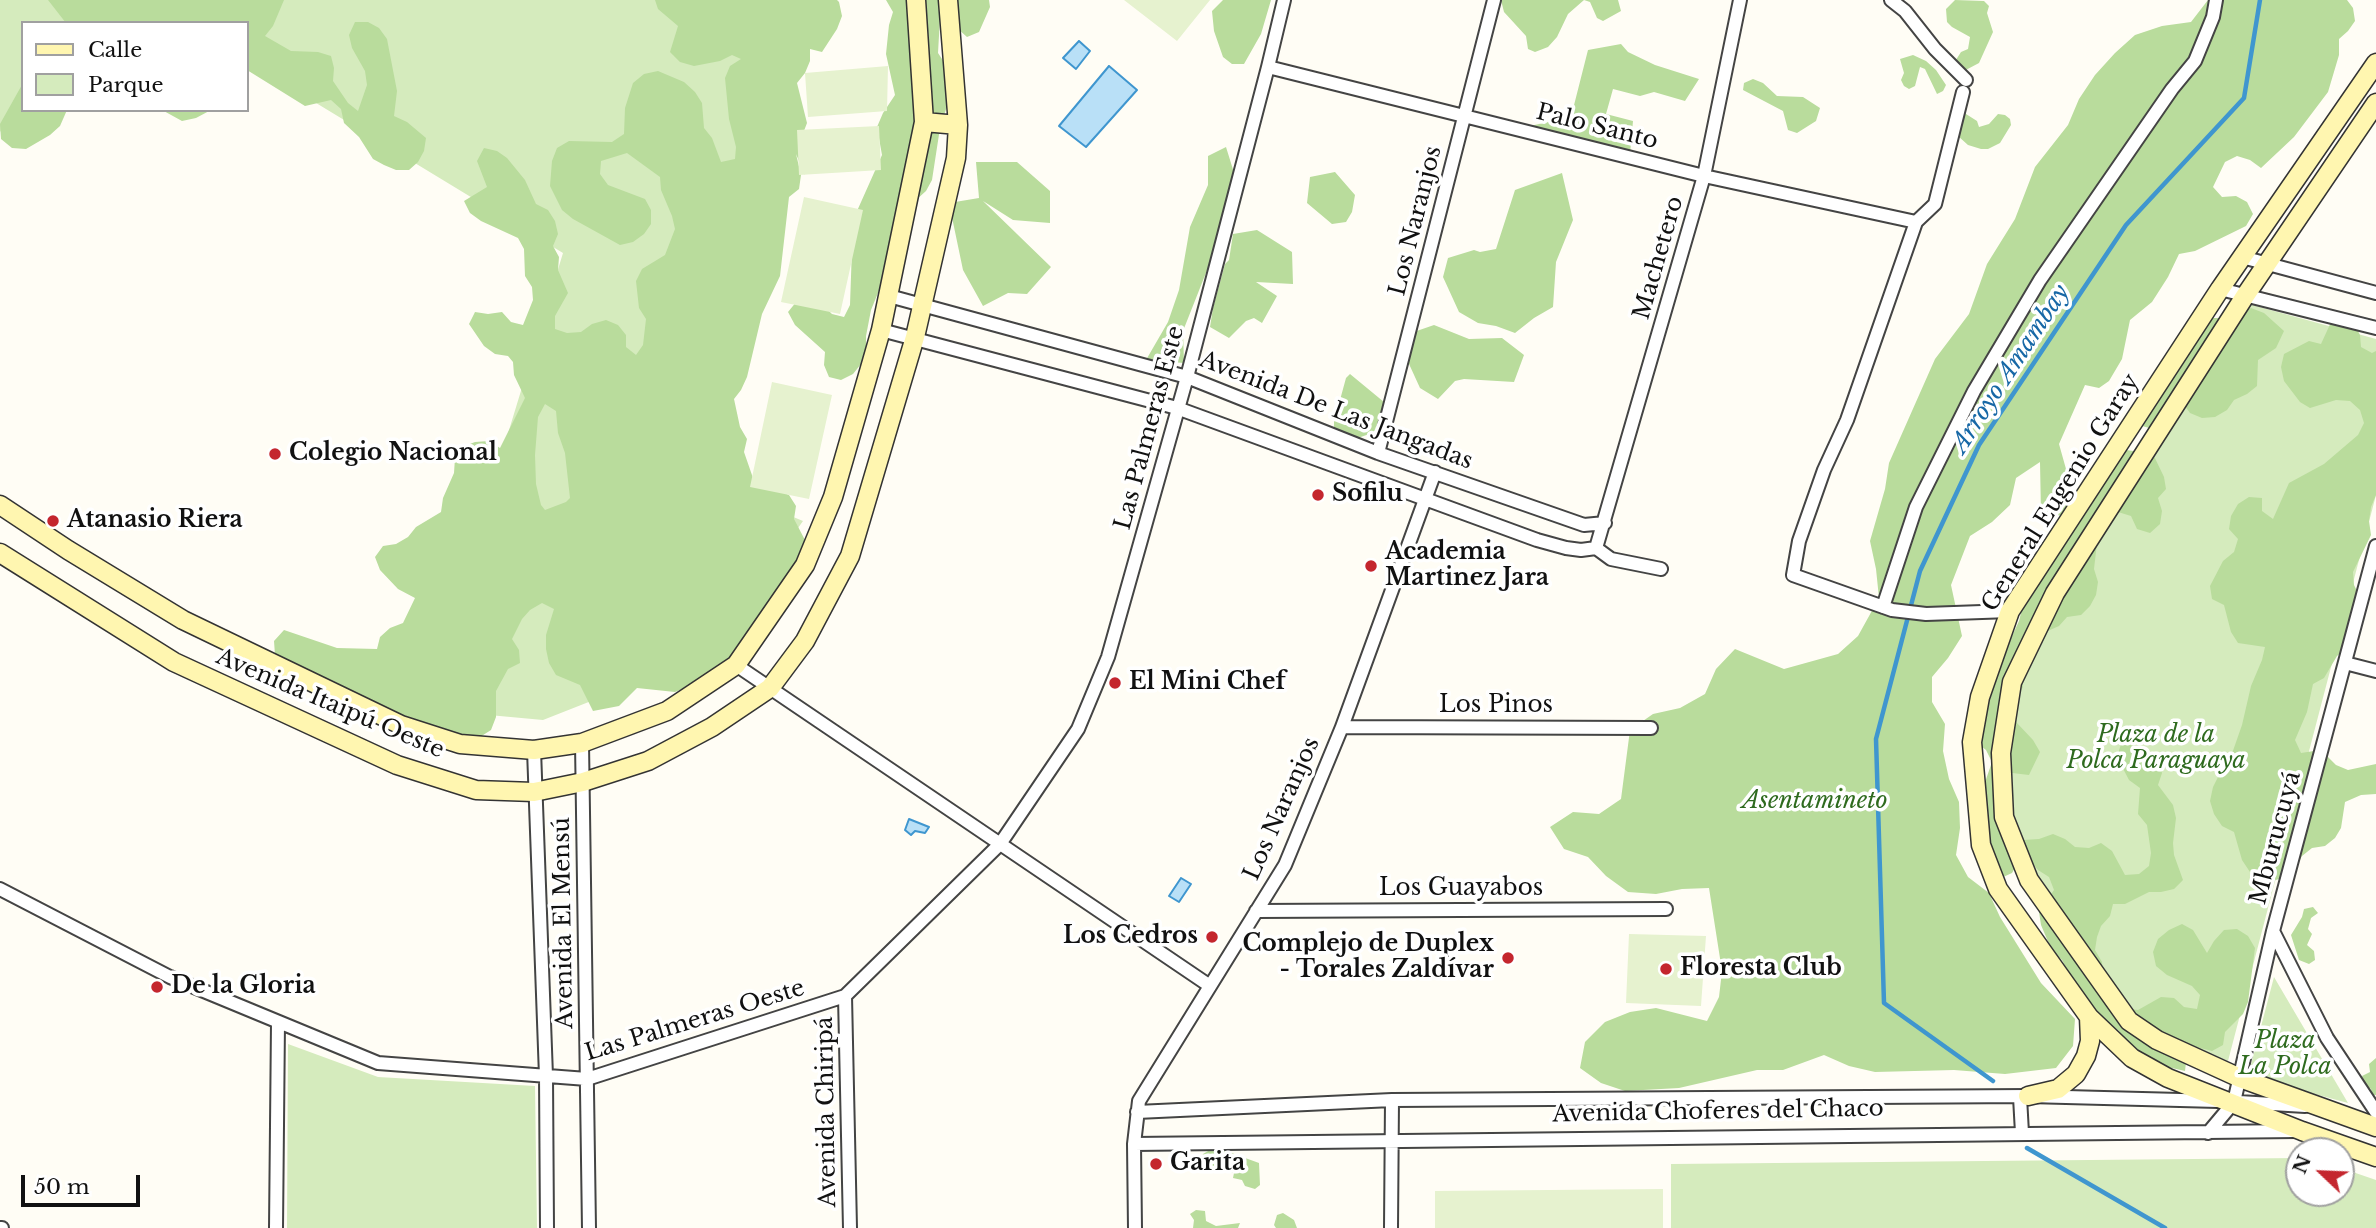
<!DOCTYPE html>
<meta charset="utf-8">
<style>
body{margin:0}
#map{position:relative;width:2376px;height:1228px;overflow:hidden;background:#fffdf5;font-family:"Libre Baskerville",serif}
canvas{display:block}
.legend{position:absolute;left:21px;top:21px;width:228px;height:91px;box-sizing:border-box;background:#fff;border:2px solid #a0a0a0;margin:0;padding:9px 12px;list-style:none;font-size:21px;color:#111}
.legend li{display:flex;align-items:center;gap:14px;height:35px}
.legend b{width:35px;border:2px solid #a0a0a0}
.north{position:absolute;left:2285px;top:1137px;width:70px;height:70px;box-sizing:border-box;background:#fff;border:2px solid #a0a0a0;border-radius:50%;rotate:293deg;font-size:19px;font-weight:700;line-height:28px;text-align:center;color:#111}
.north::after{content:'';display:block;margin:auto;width:24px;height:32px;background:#c4262e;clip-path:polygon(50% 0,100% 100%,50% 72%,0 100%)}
.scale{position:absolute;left:21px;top:1175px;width:119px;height:32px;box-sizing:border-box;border:4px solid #111;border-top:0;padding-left:9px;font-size:21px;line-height:24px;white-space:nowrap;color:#111;-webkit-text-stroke:5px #fff;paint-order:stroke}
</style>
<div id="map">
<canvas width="2376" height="1228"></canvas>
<ul class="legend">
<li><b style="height:9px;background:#fff6b0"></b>Calle</li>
<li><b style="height:19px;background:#d5ebbd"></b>Parque</li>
</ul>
<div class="north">N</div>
<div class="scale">50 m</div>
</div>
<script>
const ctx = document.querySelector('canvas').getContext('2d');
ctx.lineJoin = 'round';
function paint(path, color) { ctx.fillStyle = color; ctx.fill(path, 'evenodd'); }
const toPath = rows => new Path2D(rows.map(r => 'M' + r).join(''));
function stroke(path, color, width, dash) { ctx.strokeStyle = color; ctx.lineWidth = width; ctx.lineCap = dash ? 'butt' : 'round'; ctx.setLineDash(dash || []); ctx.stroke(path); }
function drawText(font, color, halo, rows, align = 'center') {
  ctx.font = font + ' "Libre Baskerville",serif'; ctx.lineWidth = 7; ctx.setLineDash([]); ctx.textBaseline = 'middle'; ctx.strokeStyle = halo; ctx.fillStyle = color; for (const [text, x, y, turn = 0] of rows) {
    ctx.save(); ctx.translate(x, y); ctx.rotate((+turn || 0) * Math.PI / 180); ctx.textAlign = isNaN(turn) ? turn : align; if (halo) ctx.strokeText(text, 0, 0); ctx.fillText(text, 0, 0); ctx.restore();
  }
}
paint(toPath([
 [0,0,86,0,71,23,23,23,23,97,0,132],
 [146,0,779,0,716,485,803,521,708,655,543,720,424,709,563,253,247,61,247,23],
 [2245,303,2376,339,2376,495,2228,1061,2142,1027,2017,849,2003,728,2061,586],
 [2274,977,2348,1103,2248,1076],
 [288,1044,378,1077,535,1086,537,1228,287,1228],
 [2299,1158,2299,1193,2341,1193,2341,1168,2376,1180,2376,1228,1671,1228,1671,1164]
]), '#d5ebbd');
paint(toPath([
 [48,0,284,0,273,26,265,36,291,51,318,52,331,56,334,68,333,81,348,103,358,111,367,85,365,71,352,48,349,35,355,22,368,22,379,28,387,39,397,91,394,116,407,122,426,138,424,151,418,162,409,170,396,170,384,165,373,159,359,137,344,123,341,109,331,100,305,106,247,70,247,23,66,23],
 [655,0,837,0,839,2,842,16,837,29,822,52,810,49,810,61,805,73,797,83,807,123,802,136,805,175,796,154,801,175,799,189,789,197,780,276,762,314,747,377,741,390,734,399,740,427,747,439,744,452,753,478,789,495,796,506,794,519,806,542,807,554,741,664,675,692,637,688,619,706,593,711,580,685,556,675,549,663,546,649,546,635,554,609,542,603,530,610,522,619,512,639,519,650,520,663,508,669,496,691,496,717,491,730,480,737,442,731,372,708,364,697,352,691,312,692,300,687,281,667,275,655,274,641,284,630,337,648,377,649,380,637,390,628,403,623,415,598,398,589,380,570,375,557,383,546,396,544,408,537,416,527,441,512,443,498,454,473,455,458,462,447,475,442,489,441,500,448,525,398,514,375,513,362,508,356,495,354,484,346,469,324,475,312,488,314,502,312,511,322,523,325,533,300,532,287,525,276,524,249,518,238,481,221,470,213,464,201,487,187,477,161,484,148,497,151,507,158,525,180,536,204,548,210,555,221,558,234,553,246,559,257,558,270,568,293,555,316,555,329,567,333,581,332,592,324,606,320,618,325,626,335,626,347,636,355,643,345,646,319,639,308,636,281,642,269,665,255,675,229,672,216,661,190,660,177,627,153,601,161,600,174,608,185,645,199,651,210,651,224,644,234,633,242,620,245,573,219,562,210,550,186,552,161,557,148,569,141,612,142,624,134,625,108,633,83,644,74,658,71,684,82,695,92,702,103,704,128,712,138,721,162,735,159,736,147,729,119,725,78,730,66,741,59,732,55,720,61,694,66,680,62,670,52,678,26,658,9],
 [545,404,556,411,558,433,565,453,570,498,566,502,545,510,541,505,536,484,535,455,538,417],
 [886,0,989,0,990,7,979,32,967,37,957,28,952,15,940,18,938,53,946,65,948,103,940,128,932,180,926,191,916,200,871,310,866,336,866,350,861,364,853,374,841,380,829,377,824,365,825,352,795,325,788,312,797,301,823,305,832,314,844,317,850,305,853,220,882,155,877,127,883,113,895,95,886,54,889,25,893,12],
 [1223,0,1271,0,1261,34,1244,64,1232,64,1223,57,1214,31,1212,11],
 [1501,0,1618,0,1621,11,1603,21,1597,18,1590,2,1584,0,1568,14,1557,37,1548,47,1535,52,1528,49,1526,36,1504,12],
 [1955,0,1984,1,1989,6,1987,13,1993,32,1979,63,1962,72,1954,63,1961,52,1968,49,1970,37,1952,27,1947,22,1946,9],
 [2208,0,2347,0,2353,8,2355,21,2348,31,2339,39,2339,55,2328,92,2294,137,2261,168,2250,160,2237,156,2225,162,2213,187,2222,197,2236,196,2247,202,2253,214,2246,226,2195,251,2179,254,2168,277,2152,302,2130,320,2122,359,2109,381,2099,388,2085,385,2059,444,2066,469,2076,493,2066,516,2041,514,2040,462,2016,478,2010,505,1992,522,1970,536,1951,585,1962,636,1948,658,1932,677,1932,702,1945,724,1943,751,1949,779,1959,802,1960,828,1956,855,1968,877,1989,893,2000,917,2041,983,2075,1019,2073,1046,2056,1068,2005,1074,1954,1070,1875,1072,1849,1066,1824,1055,1783,1070,1757,1070,1679,1088,1625,1091,1601,1083,1580,1068,1585,1042,1605,1022,1630,1012,1656,1008,1707,1021,1719,997,1722,971,1709,888,1682,889,1656,894,1628,892,1606,876,1588,857,1564,849,1550,827,1573,812,1599,814,1621,799,1630,730,1653,714,1680,708,1705,694,1716,669,1735,649,1784,669,1838,654,1858,636,1879,598,1876,569,1870,541,1885,489,1889,463,1935,359,1969,314,1987,264,2015,219,2035,167,2068,125,2079,99,2095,75,2115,53,2135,35,2162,26,2191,22],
 [1621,44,1628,52,1655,65,1699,79,1685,101,1654,92,1640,96,1613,89,1606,114,1633,121,1630,154,1592,142,1530,126,1571,117,1588,50],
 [1913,55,1926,61,1936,70,1946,85,1943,91,1937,94,1925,69,1920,67,1915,86,1909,89,1904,86,1901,80,1904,73,1900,59],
 [1753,79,1763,83,1777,96,1803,97,1820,108,1816,121,1797,133,1788,130,1783,111,1743,90,1744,83],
 [23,83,23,110,67,110,60,126,50,135,26,149,12,148,1,139,0,124],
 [162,110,211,110,196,118,182,121],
 [1966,114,1977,121,1979,127,1989,124,1998,114,2005,115,2010,119,2011,125,2000,143,1988,149,1981,149,1968,145,1958,136,1959,116],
 [1226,147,1235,176,1230,212,1183,331,1184,363,1146,360,1168,322,1179,290,1190,227,1208,185,1208,156],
 [976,162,1017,162,1050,191,1050,223,1013,220,983,201,1051,267,1027,294,1008,293,983,306,963,270,949,203,979,198],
 [1335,172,1355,195,1352,212,1346,222,1332,224,1307,203,1310,177],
 [1562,173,1573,220,1556,262,1553,307,1534,318,1515,333,1496,326,1478,323,1459,312,1443,277,1448,258,1474,250,1480,252,1496,249,1515,190],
 [1257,230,1292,252,1293,284,1256,282,1277,296,1262,323,1254,318,1246,321,1229,338,1210,327,1213,308,1225,264,1229,260,1233,234],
 [2251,308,2264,313,2284,331,2276,348,2258,360,2257,386,2247,394,2234,400,2227,410,2215,417,2202,418,2190,413,2182,402,2156,430,2132,423,2199,323,2212,318,2226,318],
 [2332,320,2354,323,2360,335,2361,347,2372,353,2376,351,2376,495,2371,507,2369,521,2371,535,2353,572,2354,585,2360,597,2347,648,2337,656,2324,678,2313,684,2307,712,2295,740,2301,753,2314,751,2327,756,2336,765,2348,770,2376,764,2376,794,2361,795,2345,802,2341,828,2335,838,2325,846,2312,848,2302,856,2295,869,2285,877,2273,881,2250,872,2242,860,2234,832,2222,826,2214,814,2210,801,2213,787,2219,775,2228,765,2242,725,2251,686,2262,660,2265,647,2238,643,2231,632,2224,605,2212,599,2210,586,2223,561,2234,552,2238,539,2229,529,2231,516,2238,504,2249,497,2262,498,2262,511,2273,519,2289,483,2324,464,2358,435,2364,423,2360,410,2350,401,2336,400,2310,408,2300,402,2284,381,2281,367,2284,354,2309,341,2321,344],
 [1434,325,1469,339,1502,338,1524,355,1514,382,1464,379,1455,381,1438,399,1420,388,1404,353,1408,334],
 [1350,374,1390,407,1383,437,1375,432,1355,439,1334,435,1334,422,1346,378],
 [2113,448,2153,454,2164,477,2166,489,2158,498,2162,511,2160,524,2150,533,2137,529,2131,516,2118,512,2107,519,2097,543,2094,569,2098,582,2096,595,2090,606,2081,615,2067,617,2059,626,2034,637,2021,673,2023,687,2010,709,2016,722,2033,740,2040,752,2029,775,2004,772,2019,861,2012,873,2001,878,1988,876,1983,788,1992,762,1986,750,1976,742,1982,691,1994,685,1996,671,2019,621,2023,605],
 [2121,744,2136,744,2159,760,2162,773,2158,785,2173,805,2176,818,2173,843,2174,855,2183,880,2174,889,2161,892,2149,892,2125,904,2113,904,2110,916,2101,926,2097,937,2095,950,2102,962,2104,989,2124,1008,2138,1010,2161,997,2174,998,2184,1007,2197,1009,2200,995,2192,986,2167,975,2156,966,2153,952,2158,939,2169,930,2182,924,2193,930,2207,953,2214,941,2224,930,2237,929,2248,936,2255,948,2248,1002,2243,1014,2225,1032,2223,1045,2212,1051,2188,1045,2185,1071,2159,1065,2135,1053,2125,1043,2119,1031,2098,1015,2074,984,2062,960,2052,951,2041,925,2039,912,2054,890,2049,877,2038,870,2030,860,2023,840,2039,839,2053,834,2065,839,2075,847,2089,848,2101,843,2112,851,2125,875,2139,874,2149,866,2151,853,2147,825,2138,814,2140,788,2129,780,2117,757],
 [2313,907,2318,913,2311,918,2308,929,2312,934,2307,945,2314,951,2315,960,2309,964,2299,960,2291,935,2302,917,2304,909],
 [2376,1058,2376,1095,2372,1095,2371,1089,2365,1085,2362,1076,2370,1072,2369,1064],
 [1215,1147,1259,1163,1260,1185,1255,1189,1245,1186,1242,1180,1233,1178,1234,1173,1205,1170,1201,1161,1203,1154],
 [1196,1210,1205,1211,1206,1221,1216,1226,1240,1223,1238,1228,1193,1228,1194,1220,1190,1214],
 [1283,1213,1294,1220,1297,1228,1276,1228,1274,1225,1277,1215]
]), '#b9dc9c');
paint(toPath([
 [1124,0,1210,0,1177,41],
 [888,66,887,111,808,117,805,73],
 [879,126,881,170,799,175,797,130],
 [804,197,863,210,840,314,781,302],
 [772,382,832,395,809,499,750,487],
 [1629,934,1706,936,1701,1006,1626,1003],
 [1663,1189,1663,1228,1435,1228,1435,1191]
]), '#e6f2cf');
const water = toPath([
 [1079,41,1090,51,1076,69,1063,58,1079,41],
 [1109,66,1137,90,1086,147,1059,126,1109,66],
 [909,819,929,827,925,833,915,831,911,835,905,830,909,819],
 [1181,878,1191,884,1179,902,1169,896,1181,878]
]);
paint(water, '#b9e0f7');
stroke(water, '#3f96cf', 2);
stroke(toPath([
 [1993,1081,1884,1003,1876,739,1920,571,1979,445,2126,225,2244,98,2260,0],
 [2027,1148,2165,1228]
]), '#3f96cf', 4.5);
const street = toPath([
 [1891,0,1905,11,1935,49,1966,80],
 [1268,67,1704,176,1916,222],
 [1963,92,1935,204,1916,222,1847,420,1824,470,1799,541,1793,575,1892,610,1926,614,2010,611],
 [2242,257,2376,293],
 [2220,289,2376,328],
 [889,296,1187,377,1378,453,1584,525,1605,523],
 [881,330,1177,408,1537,540,1566,548,1581,550,1596,548,1704,176,1740,0],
 [1378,453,1494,0],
 [1596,548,1611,559,1661,569],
 [1883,607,1916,507,1974,391,2040,280,2172,89,2195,61,2213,17,2216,0],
 [2345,663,2376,671],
 [736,665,1210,986],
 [1342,727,1651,728],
 [582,743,589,1228],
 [534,750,546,1076,547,1228],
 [0,889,170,977,378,1063,587,1079,845,996,1000,844,1078,729,1108,657,1187,377,1268,67,1284,0],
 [1256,911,1666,909],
 [2273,931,2327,1038,2376,1112],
 [845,996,850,1228],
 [2020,1097,2022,1133],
 [2239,1102,2305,1106],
 [1137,1112,1392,1100,2028,1096,2218,1101],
 [2208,1133,2234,1102,2273,931,2376,546],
 [1134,1144,2296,1131],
 [0,1228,2,1228],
 [276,1228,278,1022],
 [1135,1228,1134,1144,1139,1101,1285,865,1342,727,1435,472],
 [1391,1228,1392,1100]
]);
const secondary = toPath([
 [2376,63,2220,289,2010,611,1980,697,1972,742,1981,845,1998,889,2089,1017,2132,1058,2168,1078,2302,1131,2376,1157],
 [2376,103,2245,296,2055,593,2012,682,2001,753,2004,817,2029,880,2129,1021,2157,1040,2240,1078,2376,1127],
 [924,122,958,125],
 [0,505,68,550,183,620,401,725,460,744,534,750,582,743,667,711,736,665,805,565,833,497,881,330,924,122,916,0],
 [0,553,174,662,397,765,476,790,534,792,583,782,648,761,712,727,770,688,805,641,850,556,915,337,956,158,958,125,948,0],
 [2028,1096,2058,1089,2076,1074,2086,1056,2090,1041,2089,1017]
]);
stroke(street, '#444', 16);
stroke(secondary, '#333', 21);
stroke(street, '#fff', 12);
stroke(secondary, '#fff6b0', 18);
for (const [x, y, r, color] of [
 [275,454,7,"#c4262e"],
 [1318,495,7,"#c4262e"],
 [53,521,7,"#c4262e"],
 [1371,566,7,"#c4262e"],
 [1115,683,7,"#c4262e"],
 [1212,937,7,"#c4262e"],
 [1508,958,7,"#c4262e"],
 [1666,969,7,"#c4262e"],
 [157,987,7,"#c4262e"],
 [1156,1164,7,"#c4262e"]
]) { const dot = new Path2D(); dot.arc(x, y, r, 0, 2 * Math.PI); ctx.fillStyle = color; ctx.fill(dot); stroke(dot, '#fff', 2.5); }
drawText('23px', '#111', '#fff', [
 ["Palo Santo",1597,127,14],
 ["Los Naranjos",1416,221,-76],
 ["Machetero",1659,258,-74],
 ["Avenida De Las Jangadas",1336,411,21],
 ["Las Palmeras Este",1150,428,-75],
 ["General Eugenio Garay",2061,493,-58],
 ["Avenida Itaipú Oeste",330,704,23],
 ["Los Pinos",1496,706],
 ["Los Naranjos",1282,809,-66],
 ["Mburucuyá",2276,838,-75],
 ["Los Guayabos",1461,889],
 ["Avenida El Mensú",564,923,-91],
 ["Las Palmeras Oeste",695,1021,-17],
 ["Avenida Chiripá",827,1112,-91],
 ["Avenida Choferes del Chaco",1718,1112,-1]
]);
drawText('bold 23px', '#111', '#fff', [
 ["Colegio Nacional",289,454],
 ["Sofilu",1332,495],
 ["Atanasio Riera",67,521],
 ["Academia",1385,553],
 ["Martinez Jara",1385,579],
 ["El Mini Chef",1129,683],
 ["Los Cedros",1198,937,"right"],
 ["Complejo de Duplex",1494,945,"right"],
 ["- Torales Zaldívar",1494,971,"right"],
 ["Floresta Club",1680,969],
 ["De la Gloria",171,987],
 ["Garita",1170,1164]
], 'left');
drawText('italic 23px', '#2f6b1f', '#fff', [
 ["Plaza de la",2156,736],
 ["Polca Paraguaya",2156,762],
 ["Asentamineto",1815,802],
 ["Plaza",2285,1042],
 ["La Polca",2285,1068]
]);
drawText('italic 24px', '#1768a6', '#fff', [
 ["Arroyo Amambay",2011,369,-57]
]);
</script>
